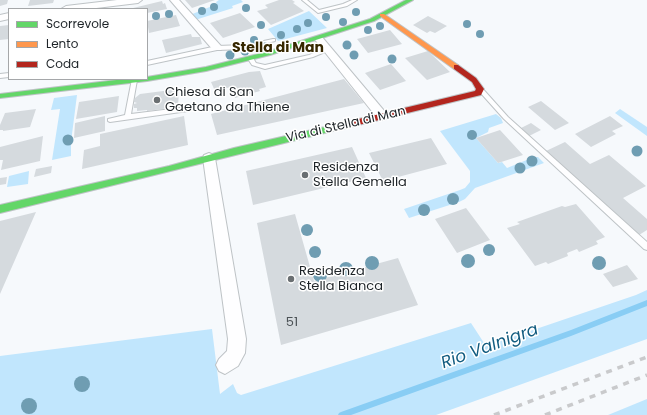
<!DOCTYPE html>
<style>
body{margin:0}
#map{position:relative;width:647px;height:415px;overflow:hidden;background:#f6f9fc;font-family:Poppins,sans-serif}
canvas{display:block}
.legend{position:absolute;left:8px;top:8px;width:140px;height:72px;box-sizing:border-box;background:#fff;border:1px solid #a5a7a9;margin:0;padding:5px 7px;list-style:none;font-size:12px;color:#1e2428}
.legend li{display:flex;align-items:center;gap:8px;height:20px}
.legend b{width:20px;border:1px solid #a5a7a9}
</style>
<div id="map">
<canvas width="647" height="415"></canvas>
<ul class="legend">
<li><b style="height:5px;background:#63d668"></b>Scorrevole</li>
<li><b style="height:5px;background:#ff974d"></b>Lento</li>
<li><b style="height:5px;background:#b3261e"></b>Coda</li>
</ul>
</div>
<script>
const ctx = document.querySelector('canvas').getContext('2d');
ctx.lineJoin = 'round';
function paint(path, color) { ctx.fillStyle = color; ctx.fill(path, 'evenodd'); }
const toPath = rows => new Path2D(rows.map(r => 'M' + r).join(''));
function stroke(path, color, width, dash) { ctx.strokeStyle = color; ctx.lineWidth = width; ctx.lineCap = dash ? 'butt' : 'round'; ctx.setLineDash(dash || []); ctx.stroke(path); }
function drawText(font, color, halo, rows, align = 'center') {
  ctx.font = font + ' Poppins,sans-serif'; ctx.lineWidth = 3; ctx.setLineDash([]); ctx.textBaseline = 'middle'; ctx.strokeStyle = halo; ctx.fillStyle = color; for (const [text, x, y, turn = 0] of rows) {
    ctx.save(); ctx.translate(x, y); ctx.rotate((+turn || 0) * Math.PI / 180); ctx.textAlign = isNaN(turn) ? turn : align; if (halo) ctx.strokeText(text, 0, 0); ctx.fillText(text, 0, 0); ctx.restore();
  }
}
paint(toPath([
 [219,0,241,0,243,2,232,6,233,8,195,20,190,15,217,4,216,2],
 [309,11,327,28,278,41,268,29],
 [77,95,71,142,71,156,52,160,60,109,51,110,54,98],
 [620,109,647,127,647,136,615,113],
 [496,114,501,118,503,123,489,128,488,132,476,138,498,163,502,162,507,168,534,157,538,157,544,163,475,188,465,199,459,202,409,218,404,209,460,190,465,188,470,182,470,171,440,131],
 [29,171,28,184,7,187,9,176],
 [647,290,647,339,436,415,0,415,0,356,212,329,220,394,233,384,237,393,241,395,471,323,486,346,636,295],
 [647,399,647,415,608,415]
]), '#c1e6fd');
paint(toPath([
 [647,300,647,306,571,336,351,415,338,415,339,413,341,412,571,330,647,300]
]), '#89cdf4');
paint(toPath([
 [0,0,8,0,7,4,0,6],
 [30,0,54,0,53,3,28,6],
 [185,0,215,0,192,8],
 [279,0,292,0,295,2,293,3,304,11,271,25,257,11,268,8,265,5],
 [162,1,163,4,165,3,167,9,147,13,147,9,129,9],
 [240,13,255,27,223,38,210,23],
 [176,15,180,26,149,33,147,21],
 [428,16,447,26,435,33,430,31,427,33,413,25],
 [9,25,9,39,0,40,0,26],
 [390,30,402,44,368,53,357,39],
 [191,34,192,37,200,37,202,44,166,53,162,40],
 [428,51,450,72,427,80,405,58],
 [391,64,406,81,380,90,365,73],
 [260,71,266,87,259,89,260,91,235,98,231,87,215,91,211,82,249,72],
 [344,79,364,103,217,135,211,114],
 [179,89,178,107,147,111,147,110,137,111,137,108,134,108,134,104,137,103,134,102,135,98,140,94],
 [119,96,117,112,76,119,79,102],
 [541,101,569,123,555,130,528,107],
 [36,109,30,127,3,131,3,130,0,130,0,125,5,113],
 [105,116,105,131,74,138,75,123],
 [184,116,188,145,82,169,84,150,100,146,100,134],
 [610,116,623,126,612,131,616,134,591,147,575,134],
 [531,123,541,130,529,136,521,128],
 [500,130,523,155,498,163,476,138],
 [43,136,40,161,1,170,3,160,0,160,0,147],
 [431,138,447,164,383,181,369,153],
 [565,142,590,164,609,155,646,186,623,198,647,219,647,230,639,235,546,151],
 [352,147,366,178,253,205,246,171],
 [52,166,51,173,34,177,36,169],
 [7,177,6,184,0,185,0,178],
 [576,204,605,237,596,241,598,244,579,252,577,249,567,253,568,256,548,264,546,262,535,266,507,228,520,224,517,222,562,206,565,207],
 [466,208,490,240,457,253,435,219],
 [36,212,0,294,0,221],
 [295,214,314,281,398,258,418,305,281,345,257,223],
 [627,265,638,279,613,287,603,274]
]), '#d5dade');
const lane = toPath([
 [302,0,307,0,319,10,343,4,352,0,357,0,347,6,318,13,302,0],
 [273,39,275,39,275,41,245,49,217,50,147,65,147,61,217,46,245,45,273,39],
 [326,45,328,47,325,52,313,57,265,69,252,65,248,59,251,57,253,58,256,63,265,65,309,55,321,50,326,45],
 [9,73,9,77,0,78,0,74,9,73],
 [132,79,137,80,131,114,188,107,191,109,188,111,110,122,108,121,108,119,125,115,132,79],
 [480,87,482,88,508,117,647,242,647,250,644,249,504,119,478,90,477,89,480,87]
]);
const street = toPath([
 [117,0,142,0,138,3,88,9,61,9,66,6,117,0],
 [170,0,179,0,221,46,222,48,221,50,213,50,170,0],
 [9,13,9,19,0,21,0,15,9,13],
 [319,36,322,37,386,113,388,116,386,119,382,120,378,119,316,41,314,39,316,37,319,36],
 [209,153,214,155,215,158,246,339,245,353,238,366,225,374,219,371,216,365,219,359,227,351,228,339,203,158,204,155,209,153]
]);
const fast = toPath([
 [406,0,413,0,374,21,270,55,206,71,147,81,0,98,0,94,125,79,147,79,147,77,206,67,266,52,370,19,406,0],
 [342,123,346,126,345,128,0,213,0,205,169,166,234,148,342,123]
]);
const slow = toPath([
 [380,14,384,14,458,65,458,69,454,69,380,16,380,14]
]);
const jam = toPath([
 [454,65,458,65,476,78,484,89,481,95,342,129,338,126,342,123,475,91,476,89,472,82,454,69,454,65]
]);
stroke(lane, '#bec3c6', 2);
stroke(street, '#bec3c6', 2);
stroke(fast, '#bec3c6', 2);
stroke(slow, '#bec3c6', 2);
stroke(jam, '#bec3c6', 2);
paint(lane, '#fefeff');
paint(street, '#fefeff');
paint(fast, '#63d668');
paint(slow, '#ff974d');
paint(jam, '#b3261e');
stroke(toPath([
 [494,415,647,357],
 [545,415,647,375]
]), '#c9cacc', 3.5, [6, 6]);
ctx.fillStyle = '#6f9db2';
for (const [x, y, r] of [
 [214,7,4],
 [246,8,4],
 [202,11,4],
 [356,12,4],
 [169,14,4],
 [156,16,4],
 [326,17,4],
 [343,22,4],
 [308,23,4],
 [467,24,4],
 [261,25,4],
 [380,26,4],
 [297,29,4],
 [368,30,4],
 [480,34,4],
 [281,35,4],
 [254,40,4],
 [347,45,4.5],
 [265,47,4.5],
 [245,51,4.5],
 [230,55,4.5],
 [354,55,4.5],
 [392,59,4.5],
 [472,135,5],
 [68,140,5.5],
 [637,151,5.5],
 [532,161,5.5],
 [520,168,5.5],
 [453,199,6],
 [424,210,6],
 [307,230,6],
 [489,250,6],
 [315,252,6],
 [468,261,7],
 [372,263,7],
 [599,263,7],
 [346,269,7],
 [320,275,7],
 [82,384,8],
 [29,406,8]
]) { ctx.beginPath(); ctx.arc(x, y, r, 0, 2 * Math.PI); ctx.fill(); }
for (const [x, y, r, color] of [
 [157,100,4,"#6a6f72"],
 [305,175,4,"#6a6f72"],
 [291,279,4,"#6a6f72"]
]) { const dot = new Path2D(); dot.arc(x, y, r, 0, 2 * Math.PI); ctx.fillStyle = color; ctx.fill(dot); stroke(dot, '#fff', 1.5); }
drawText('13px', '#1e2428', '#fff', [
 ["Chiesa di San",165,93],
 ["Gaetano da Thiene",165,108],
 ["Residenza",313,168],
 ["Stella Gemella",313,183],
 ["Residenza",299,272],
 ["Stella Bianca",299,287]
], 'left');
drawText('13px', '#1e2428', '#fff', [
 ["Via di Stella di Man",346,125,-13]
]);
drawText('13px', '#4c5256', null, [
 ["51",292,323]
]);
drawText('bold 14px', '#362700', '#fff', [
 ["Stella di Man",278,48]
]);
drawText('italic 17px', '#125c80', '#fff', [
 ["Rio Valnigra",490,347,-20]
]);
</script>
